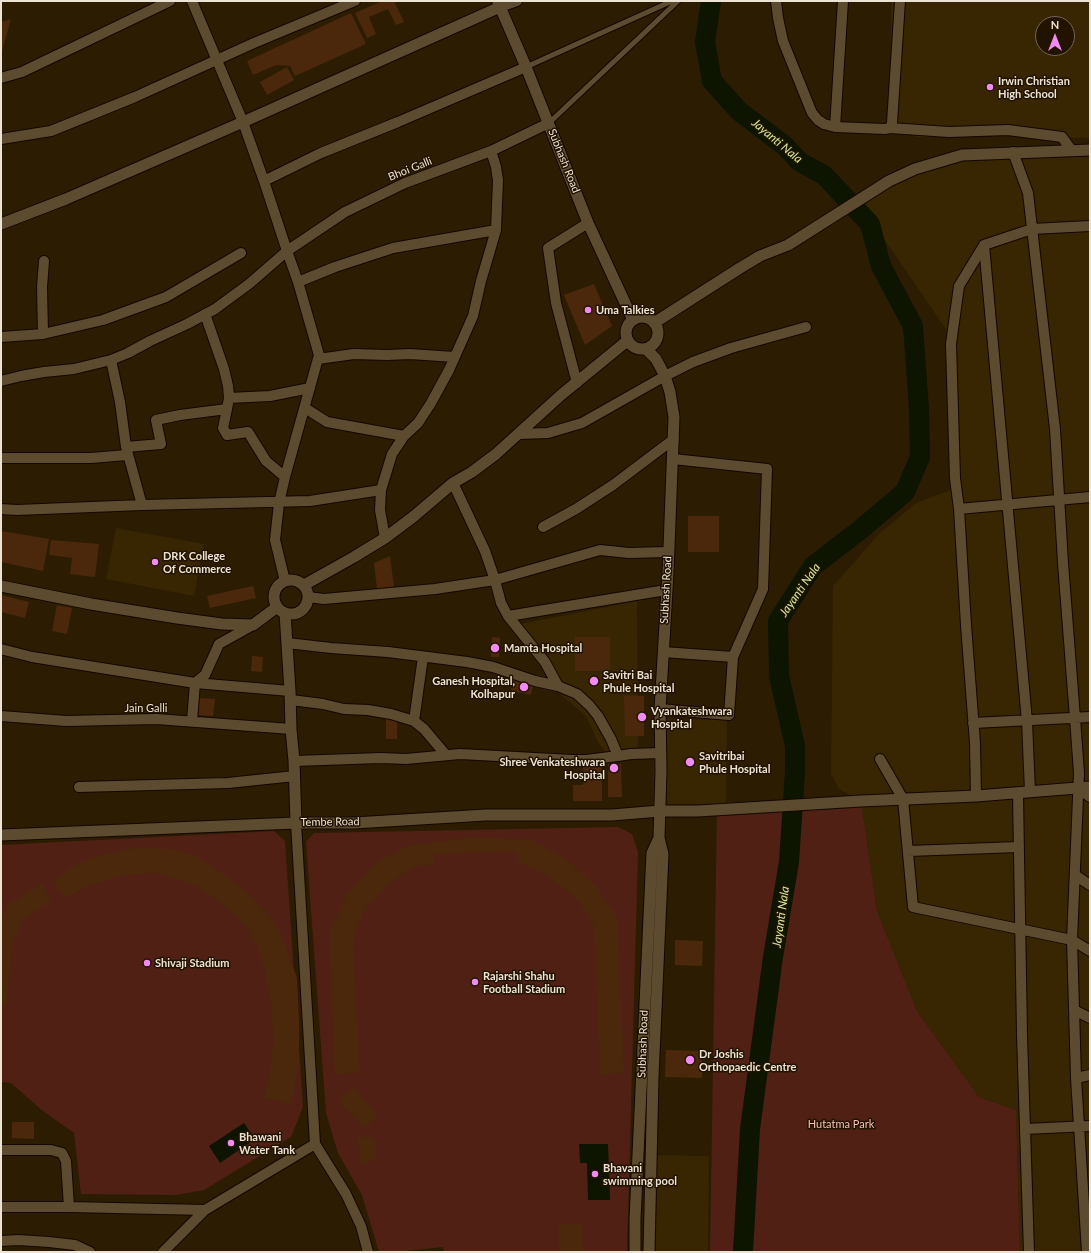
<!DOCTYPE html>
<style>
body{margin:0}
#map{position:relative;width:1091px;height:1253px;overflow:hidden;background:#2c1d02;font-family:Lato,sans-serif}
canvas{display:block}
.frame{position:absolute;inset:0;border:2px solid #ede3d3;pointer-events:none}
.north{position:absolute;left:1035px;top:16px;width:40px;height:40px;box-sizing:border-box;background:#221300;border:1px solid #736654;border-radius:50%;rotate:0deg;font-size:11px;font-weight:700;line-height:16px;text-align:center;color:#ede3d3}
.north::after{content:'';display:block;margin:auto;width:14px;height:18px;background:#f28af3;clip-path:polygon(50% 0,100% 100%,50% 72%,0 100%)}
</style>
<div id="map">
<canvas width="1091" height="1253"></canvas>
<div class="frame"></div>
<div class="north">N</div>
</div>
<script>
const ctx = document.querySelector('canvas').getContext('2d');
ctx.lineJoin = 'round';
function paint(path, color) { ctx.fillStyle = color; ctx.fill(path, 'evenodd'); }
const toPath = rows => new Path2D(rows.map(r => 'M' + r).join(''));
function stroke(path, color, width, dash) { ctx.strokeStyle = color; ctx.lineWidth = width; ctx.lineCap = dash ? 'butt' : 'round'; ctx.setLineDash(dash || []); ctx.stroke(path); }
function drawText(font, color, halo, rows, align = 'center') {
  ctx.font = font + ' Lato,sans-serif'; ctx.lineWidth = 3; ctx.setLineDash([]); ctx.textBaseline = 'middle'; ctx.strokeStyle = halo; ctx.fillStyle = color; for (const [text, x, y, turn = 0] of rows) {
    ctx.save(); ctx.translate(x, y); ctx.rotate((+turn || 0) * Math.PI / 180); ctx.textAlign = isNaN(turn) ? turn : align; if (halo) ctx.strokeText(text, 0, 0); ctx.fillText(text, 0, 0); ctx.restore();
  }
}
paint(toPath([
 [891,1,1090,1,1090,138,991,136,954,137,916,137,890,126],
 [1043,24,1067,24,1067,48,1043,48],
 [1090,150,1090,1252,1020,1252,1016,1110,979,1097,917,1011,877,911,861,801,839,789,831,774,833,586,879,534,916,503,956,488,952,338,858,201,939,161],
 [116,528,204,544,194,596,106,579],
 [637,601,638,747,630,751,617,753,605,751,598,742,586,716,560,694,541,667,525,639,521,624],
 [654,719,727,720,726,805,653,804],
 [656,1155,709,1156,708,1252,655,1252]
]), '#382501');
paint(toPath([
 [861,801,877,911,917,1011,979,1097,1016,1110,1020,1252,710,1252,717,810],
 [618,827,632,834,638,852,627,1252,444,1252,443,1247,394,1252,379,1252,362,1195,338,1153,326,1113,306,842,314,833],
 [274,831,285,841,303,1107,291,1137,204,1190,176,1195,81,1194,74,1133,43,1111,11,1083,1,1082,1,845]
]), '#502015');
paint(toPath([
 [244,1123,255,1139,220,1163,209,1146],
 [579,1144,608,1144,610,1200,588,1200,587,1163,580,1163]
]), '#0d1400');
stroke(toPath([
 [711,1,705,42,712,81,739,111,785,146,800,162,824,175,870,224,881,266,913,326,919,409,920,457,905,492,860,530,813,566,778,621,779,676,795,746,795,772,789,862,773,957,750,1129,743,1252]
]), '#0d1400', 20);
paint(toPath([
 [382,1,394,1,404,22,396,25,388,9,369,17,376,34,367,38,355,13],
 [351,13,366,44,295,76,290,66,276,65,253,75,247,61],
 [11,19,1,55,1,22],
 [287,67,294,80,267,95,260,82],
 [594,284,612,326,585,345,564,295],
 [688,516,719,516,719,552,688,552],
 [1,531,49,539,43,571,1,562],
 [51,540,99,544,95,577,70,574,72,558,49,555],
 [390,556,394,587,377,589,374,563],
 [253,586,256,598,210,608,207,596],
 [1,595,29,602,25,618,1,612],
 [57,605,72,608,67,634,52,631],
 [492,637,500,638,499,657,491,657],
 [575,637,610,637,610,671,575,671],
 [252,656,263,657,262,672,251,671],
 [514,677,534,681,531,695,511,691],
 [624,696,644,696,644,736,625,736],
 [199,698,215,699,213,716,198,715],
 [386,719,397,719,397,739,386,739],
 [608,764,621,764,622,797,608,797],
 [583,767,602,767,602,801,573,801,573,785,583,785],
 [472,837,531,840,566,859,597,887,618,919,624,1073,600,1074,594,926,578,900,549,876,517,861,517,851,434,854,434,864,415,866,387,885,363,913,353,940,360,1073,335,1074,329,933,347,895,376,863,407,846],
 [141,847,171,849,198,857,240,886,267,911,281,934,297,978,299,1018,299,1060,291,1105,264,1097,271,1066,273,1045,272,1007,264,968,257,945,245,925,224,905,201,888,182,880,152,872,115,877,88,886,67,898,54,881,70,868,97,856],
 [42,883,51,902,25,918,12,943,6,1006,1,1005,1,918,9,904],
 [675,940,703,941,702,966,675,965],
 [666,1050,702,1051,702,1078,665,1077],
 [353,1087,378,1115,364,1128,338,1100],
 [12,1122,34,1122,34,1139,12,1138],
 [371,1136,371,1140,375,1140,378,1155,375,1156,376,1160,362,1163,357,1138],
 [559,1224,583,1224,583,1252,559,1252]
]), '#4b280b');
const service = toPath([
 [526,67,672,1],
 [549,123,678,1]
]);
const minor = toPath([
 [192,1,243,122,264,181,287,251,298,282,319,355,285,477,279,503,275,540,285,581],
 [776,1,778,18,783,41,812,113,818,120,824,124,835,127,885,129,890,128,892,123,900,1],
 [500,7,517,1],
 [1,78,22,72,170,1],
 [835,127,843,1],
 [890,128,949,132,1008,130,1062,137,1072,151],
 [1,139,51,131,135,97,254,43,355,1],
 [1013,152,1028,193,1055,429,1063,563,1075,718,1079,773,1072,940,1076,1078,1087,1252],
 [264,181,321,153,398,122,526,67],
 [298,282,335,267,393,248,496,230],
 [205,314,224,369,228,386,229,398],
 [43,334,42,287,44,261],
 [1,337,43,334,103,320,166,297,241,253],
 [318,359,354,354,387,355,410,354,454,357],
 [111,360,120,402,126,447,142,505],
 [1,381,21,376,44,372,74,369,111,360,128,353,150,341,187,324,215,309,249,284,287,251,345,212,405,183,491,151,549,123],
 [577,383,556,303,548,248,588,223],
 [305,408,327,422,404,436],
 [227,409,223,428,227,435,248,432,266,461,285,477],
 [519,434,548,433,582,423,665,376,693,362,731,348,806,327],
 [126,447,161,444,156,420,180,415,227,409,229,398,270,396,310,388],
 [1,458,91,458,127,455],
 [453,483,485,551,495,580,501,603,508,616,545,662,558,686],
 [1,509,17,510,142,505,310,501,381,490],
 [959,509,1090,497],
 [543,527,576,509,613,485,674,439],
 [385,538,380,510,381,490,392,454,404,436,418,423,431,403,449,370,473,316,481,281,496,230,498,180,496,167,491,151],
 [308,597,324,599,435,589,495,580,600,550,629,553,668,552],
 [508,616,666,590],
 [287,643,331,648,388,652,467,662,493,667,535,681,558,686,577,694,590,706,598,716,611,739,618,756,631,754,661,753],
 [1,649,32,657,195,683,205,675,219,644,253,625],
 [663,652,733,657,763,589,767,469,673,459],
 [291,700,323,704,344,709,368,710,391,714,414,721,424,729,446,755],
 [660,709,729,715,733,657],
 [1,716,66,721,156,719,291,729],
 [192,721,195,683,290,691],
 [414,721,423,657],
 [973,723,1090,717],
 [880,759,903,799,913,907,1072,940,1090,951],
 [294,761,381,758,406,759,460,754,572,760,586,760,618,756],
 [79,787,228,783,295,776],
 [1078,788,1090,797],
 [1030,792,1027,721,984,245,1032,229,1090,226],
 [1018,794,1022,1035,1029,1252],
 [976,796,975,743,966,625,959,509,955,478,951,344,959,286,984,245],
 [296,823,315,1144],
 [908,851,1019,847],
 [1075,875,1090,885],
 [1074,1010,1090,1018],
 [1076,1078,1090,1075],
 [1025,1129,1090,1126],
 [1,1150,51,1150,62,1153,66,1161,69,1207],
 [1,1207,69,1207,205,1210],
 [1,1241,18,1240,49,1242,75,1245,90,1252],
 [163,1252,205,1210,315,1144,346,1194,361,1226,368,1252]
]);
const tertiary = toPath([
 [498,2,526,67,588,223,633,320],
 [1,224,66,199,243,122,500,7],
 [285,613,290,691,291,729,294,761,296,823],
 [1,835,296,823,354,823,486,815,612,815,660,811,698,811,861,801,976,796,1090,787]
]);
const secondary = toPath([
 '626 333a16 16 0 1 1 32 0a16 16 0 1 1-32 0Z',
 [654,323,740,268,760,256,788,245,889,181,915,169,962,155,1090,150],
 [646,349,656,359,665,376,670,392,674,417,668,573,660,709,661,771,659,838,663,854,653,1077,649,1252],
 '274 597a17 17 0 1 1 34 0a17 17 0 1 1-34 0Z',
 [304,585,354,557,385,538,413,517,453,483,472,472,496,454,561,395,627,341],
 [1,586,91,604,177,618,222,624,253,625,277,607],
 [635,1252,635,1219,652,853,659,838]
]);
stroke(service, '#140600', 7);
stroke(minor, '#140600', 12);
stroke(tertiary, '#140600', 13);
stroke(secondary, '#140600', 13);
stroke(service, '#5d4b30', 5);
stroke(minor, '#5d4b30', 10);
stroke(tertiary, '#5d4b30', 11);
stroke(secondary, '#5d4b30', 11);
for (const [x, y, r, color] of [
 [990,87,4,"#f28af3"],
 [588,310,4,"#f28af3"],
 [155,562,4,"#f28af3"],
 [495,648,5,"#f28af3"],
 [594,681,5,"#f28af3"],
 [524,687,5,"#f28af3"],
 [642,717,5,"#f28af3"],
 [690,762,5,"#f28af3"],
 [614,768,5,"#f28af3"],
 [147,963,4,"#f28af3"],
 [475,982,4,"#f28af3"],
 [690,1060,5,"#f28af3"],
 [231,1143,4,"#f28af3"],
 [595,1174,4,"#f28af3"]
]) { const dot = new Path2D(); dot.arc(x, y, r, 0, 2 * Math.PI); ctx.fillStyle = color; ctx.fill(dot); stroke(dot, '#221300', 1.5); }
drawText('bold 11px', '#ede3d3', '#221300', [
 ["Irwin Christian",998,81],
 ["High School",998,94],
 ["Uma Talkies",596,310],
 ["DRK College",163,556],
 ["Of Commerce",163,569],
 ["Mamta Hospital",504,648],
 ["Savitri Bai",603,675],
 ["Phule Hospital",603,688],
 ["Ganesh Hospital,",515,681,"right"],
 ["Kolhapur",515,694,"right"],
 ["Vyankateshwara",651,711],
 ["Hospital",651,724],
 ["Savitribai",699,756],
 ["Phule Hospital",699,769],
 ["Shree Venkateshwara",605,762,"right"],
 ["Hospital",605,775,"right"],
 ["Shivaji Stadium",155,963],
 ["Rajarshi Shahu",483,976],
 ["Football Stadium",483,989],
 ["Dr Joshis",699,1054],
 ["Orthopaedic Centre",699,1067],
 ["Bhawani",239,1137],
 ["Water Tank",239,1150],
 ["Bhavani",603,1168],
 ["swimming pool",603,1181]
], 'left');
drawText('11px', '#ede3d3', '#221300', [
 ["Subhash Road",564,161,68],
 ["Bhoi Galli",410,169,-22],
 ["Subhash Road",666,590,-87],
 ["Jain Galli",146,708],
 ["Tembe Road",330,822,-1],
 ["Subhash Road",643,1044,-88]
]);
drawText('11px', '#fac1b4', '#221300', [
 ["Hutatma Park",841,1124]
]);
drawText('italic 12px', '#d0eb95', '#221300', [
 ["Jayanti Nala",777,141,40],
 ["Jayanti Nala",800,590,-55],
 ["Jayanti Nala",781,917,-82]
]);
</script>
